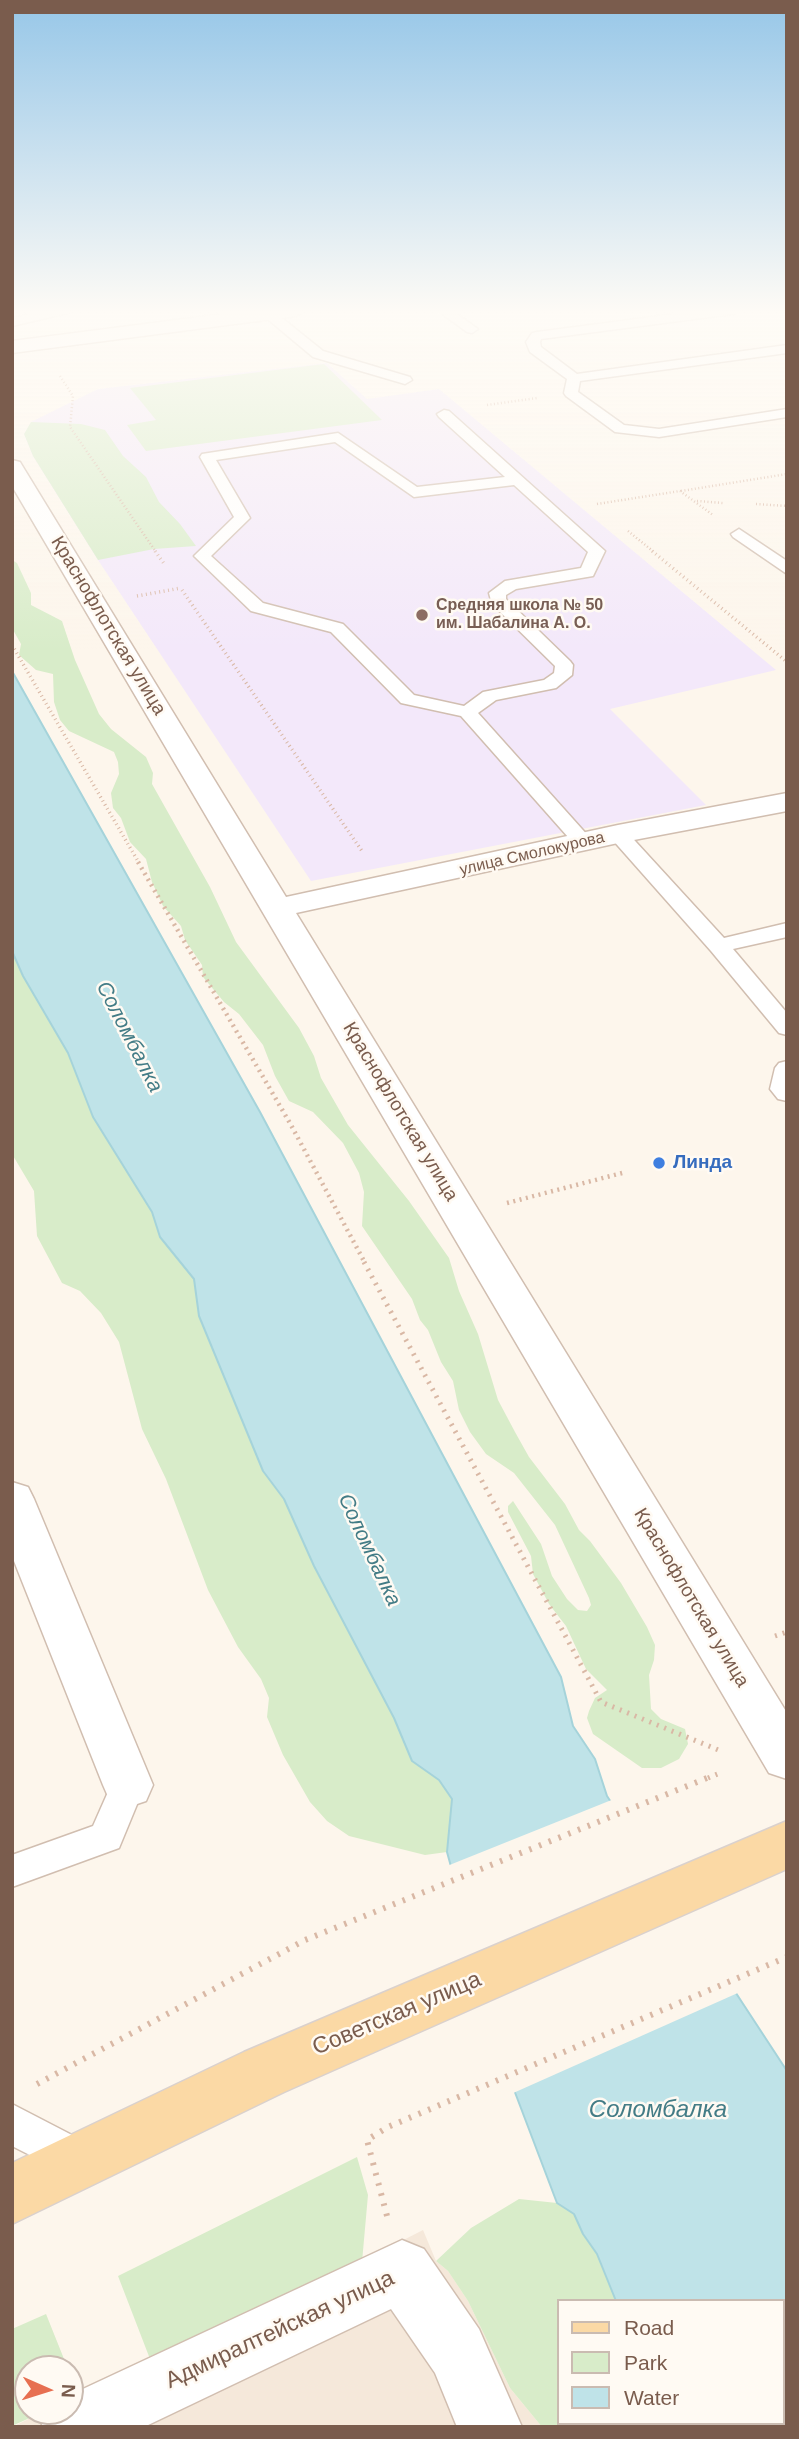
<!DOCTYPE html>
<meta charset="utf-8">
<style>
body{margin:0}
#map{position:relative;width:799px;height:2439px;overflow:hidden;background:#fdf6ec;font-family:Helvetica,sans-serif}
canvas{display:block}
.frame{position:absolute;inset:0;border:14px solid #7a5c4d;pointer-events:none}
.legend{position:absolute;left:557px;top:2299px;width:228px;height:126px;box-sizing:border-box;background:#fffaf3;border:2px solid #cabbb1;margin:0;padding:9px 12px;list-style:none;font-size:21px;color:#7a5c4d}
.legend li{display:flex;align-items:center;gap:14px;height:35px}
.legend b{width:35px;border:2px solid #cabbb1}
.north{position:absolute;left:14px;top:2355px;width:70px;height:70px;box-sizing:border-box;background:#fffaf3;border:2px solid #cabbb1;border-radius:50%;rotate:93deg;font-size:19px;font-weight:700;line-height:28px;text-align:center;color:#7a5c4d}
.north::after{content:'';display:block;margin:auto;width:24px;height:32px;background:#e76f51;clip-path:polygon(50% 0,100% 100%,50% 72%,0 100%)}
</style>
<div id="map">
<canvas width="799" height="2439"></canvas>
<div class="frame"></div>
<ul class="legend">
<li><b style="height:9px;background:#fbd9a5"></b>Road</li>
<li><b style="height:19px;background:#d8ecc9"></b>Park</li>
<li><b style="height:19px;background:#bfe3e8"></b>Water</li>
</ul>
<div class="north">N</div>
</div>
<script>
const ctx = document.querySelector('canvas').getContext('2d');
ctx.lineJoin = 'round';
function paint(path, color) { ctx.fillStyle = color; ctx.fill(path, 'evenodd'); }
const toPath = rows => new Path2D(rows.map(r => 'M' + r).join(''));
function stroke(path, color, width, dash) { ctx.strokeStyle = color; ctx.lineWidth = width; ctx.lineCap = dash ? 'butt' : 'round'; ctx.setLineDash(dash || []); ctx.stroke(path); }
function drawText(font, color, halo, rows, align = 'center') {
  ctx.font = font + ' Helvetica,sans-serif'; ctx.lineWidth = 5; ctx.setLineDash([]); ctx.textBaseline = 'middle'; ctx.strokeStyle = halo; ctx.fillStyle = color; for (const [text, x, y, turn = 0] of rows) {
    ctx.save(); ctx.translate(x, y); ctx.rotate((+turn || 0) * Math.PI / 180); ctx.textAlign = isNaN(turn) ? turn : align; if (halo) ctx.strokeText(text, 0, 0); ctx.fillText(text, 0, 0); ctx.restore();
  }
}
paint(toPath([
 [423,2230,436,2261,448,2271,468,2301,510,2388,542,2427,12,2427,45,2411,70,2411]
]), '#f5e8da');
paint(toPath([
 [327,363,367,399,439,389,776,670,610,709,706,805,311,881,98,560,33,456,24,434,31,422,98,389]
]), '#f3e8fa');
paint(toPath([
 [324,364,382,420,146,451,127,425,156,420,130,388],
 [31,422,81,424,105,430,123,456,146,477,159,502,180,524,196,546,154,549,98,560,33,456,24,434],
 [12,560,17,563,31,593,31,605,62,621,75,660,99,714,111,729,146,757,153,773,152,784,210,887,236,942,299,1028,314,1056,321,1078,348,1125,409,1201,449,1258,459,1291,478,1334,498,1400,515,1432,529,1457,565,1504,579,1530,590,1541,621,1583,647,1627,655,1645,654,1660,649,1675,651,1709,661,1719,685,1729,688,1744,679,1759,661,1768,642,1768,593,1734,587,1718,589,1711,595,1698,607,1690,586,1669,566,1626,549,1604,533,1574,531,1556,508,1512,508,1506,513,1501,541,1544,552,1576,567,1599,578,1610,587,1611,591,1605,589,1598,555,1525,514,1473,486,1454,470,1432,459,1410,453,1381,441,1362,428,1330,420,1320,412,1299,362,1226,364,1192,359,1173,343,1143,313,1112,289,1101,275,1076,263,1045,239,1014,224,1002,203,977,202,965,185,940,181,926,163,906,152,882,146,859,130,842,121,818,113,808,111,793,119,774,118,762,114,752,69,731,60,720,54,702,53,674,36,670,19,655,21,644,12,628],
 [12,951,23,976,68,1053,93,1117,152,1212,160,1237,194,1279,199,1316,263,1471,284,1499,314,1566,394,1718,412,1761,439,1780,452,1799,447,1852,425,1855,349,1836,327,1821,310,1802,283,1755,267,1717,269,1698,261,1679,238,1647,208,1590,166,1479,142,1429,119,1342,101,1313,80,1291,62,1283,37,1236,34,1191,12,1154],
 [357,2157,368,2195,362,2262,150,2359,118,2276],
 [519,2199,557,2203,574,2213,583,2234,597,2254,616,2301,559,2301,559,2423,701,2423,703,2427,542,2427,510,2388,468,2301,448,2271,436,2261,471,2228],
 [46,2314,68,2369,28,2369,28,2411,45,2411,12,2426,12,2329]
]), '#d8ecc9');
const water = toPath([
 [12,671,260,1112,561,1677,573,1726,595,1759,607,1796,787,2071,787,2427,703,2427,701,2423,783,2423,783,2301,616,2301,597,2254,583,2234,574,2214,557,2203,508,2074,447,1852,452,1799,439,1780,412,1761,394,1718,314,1566,284,1499,263,1471,199,1316,194,1279,160,1237,152,1212,93,1117,68,1053,23,976,12,951,12,671]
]);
paint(water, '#bfe3e8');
stroke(water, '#a5d3da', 2);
paint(toPath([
 [614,1799,740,1992,511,2094,447,1866]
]), '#fdf6ec');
const service = toPath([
 [49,310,70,310,68,313,12,326,12,318,49,310],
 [264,310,272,310,323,351,410,377,412,380,405,384,313,357,264,316,264,310],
 [437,310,451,310,478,329,472,333,467,332,437,310],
 [706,310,739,310,733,314,541,339,540,342,541,347,577,374,787,345,787,353,580,381,578,392,624,425,659,429,787,409,787,417,659,437,615,432,566,396,564,393,567,379,530,352,526,342,532,333,537,332,706,310],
 [444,410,449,411,605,551,593,576,516,589,506,595,506,599,570,661,573,665,572,675,556,688,496,700,478,713,590,838,593,842,590,846,576,846,461,716,401,703,331,632,251,611,194,556,234,517,200,457,202,454,338,433,417,487,505,477,439,417,437,414,444,410],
 [335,442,414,497,514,485,588,552,581,568,505,581,489,593,492,604,555,666,554,673,544,680,483,692,464,706,414,695,343,624,263,603,211,556,250,518,216,460,335,442],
 [739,529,787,561,787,574,733,537,731,534,739,529],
 [618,828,625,830,724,938,787,923,787,937,733,949,787,1013,787,1035,779,1033,711,951,611,838,608,834,611,830,618,828],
 [787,1061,787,1101,778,1099,770,1089,775,1068,779,1063,787,1061],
 [128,1770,140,1774,145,1785,119,1848,12,1887,12,1855,93,1826,116,1774,128,1770],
 [12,2104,95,2147,101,2161,95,2175,81,2181,12,2146,12,2104]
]);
const minor = toPath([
 [12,460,20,462,23,467,286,897,618,825,787,793,787,811,618,843,296,913,787,1713,787,1779,769,1773,12,486,12,460],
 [12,1482,28,1487,34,1499,153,1785,146,1801,128,1807,110,1801,103,1785,12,1556,12,1482],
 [402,2240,424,2249,479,2329,522,2427,457,2427,435,2373,391,2309,144,2427,41,2427,47,2411,70,2411,70,2395,402,2240]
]);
const secondary = toPath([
 [255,310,305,310,296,316,12,353,12,341,255,310]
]);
const primary = toPath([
 [787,1821,787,1869,284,2092,12,2224,12,2163,244,2052,787,1821]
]);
stroke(service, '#d1beb0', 3);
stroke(minor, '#d1beb0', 3);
stroke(secondary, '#d6c0b0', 3);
stroke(primary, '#dad1cd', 3);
stroke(toPath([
 [60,376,73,396,70,427,156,552],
 [487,405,537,398],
 [681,491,787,474],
 [697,501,723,503],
 [597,504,680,491,713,515],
 [756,504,787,506],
 [628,531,654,552]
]), '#d9b8a5', 2.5, [1, 2.5]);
stroke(toPath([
 [155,551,165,565],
 [652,551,787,662],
 [182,590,362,851],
 [137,596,181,588],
 [12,645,139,863]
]), '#d9b8a5', 3.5, [1, 3.5]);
stroke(toPath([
 [138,862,291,1125,365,1263],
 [507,1203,626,1172]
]), '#d9b8a5', 4.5, [2, 4.5]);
stroke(toPath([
 [364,1262,601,1702,721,1751],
 [775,1636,787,1632],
 [708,1778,720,1773]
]), '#d9b8a5', 5, [2, 6]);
stroke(toPath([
 [37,2084,305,1940,712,1776],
 [387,2216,367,2140,388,2127,787,1957]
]), '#d9b8a5', 6, [2.5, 8]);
paint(service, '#fff');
paint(minor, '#fff');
paint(secondary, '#fff');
paint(primary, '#fbd9a5');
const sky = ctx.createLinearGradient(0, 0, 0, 651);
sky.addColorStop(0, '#97c7e8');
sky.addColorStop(0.48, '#fefbf6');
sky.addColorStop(1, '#fefbf600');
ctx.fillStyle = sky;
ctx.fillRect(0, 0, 799, 651);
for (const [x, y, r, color] of [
 [422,615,7,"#8d6e63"],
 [659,1163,7,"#3f7fe0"]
]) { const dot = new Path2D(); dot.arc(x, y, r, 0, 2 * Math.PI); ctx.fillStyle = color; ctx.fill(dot); stroke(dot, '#fffaf3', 2.5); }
drawText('bold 16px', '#785e54', '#fffaf3', [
 ["Средняя школа № 50",436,606],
 ["им. Шабалина А. О.",436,624]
], 'left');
drawText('16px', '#7a5c4d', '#fffaf3', [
 ["улица Смолокурова",532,854,-13]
]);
drawText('19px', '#7a5c4d', '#fffaf3', [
 ["Краснофлотская улица",108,626,59],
 ["Краснофлотская улица",400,1112,59],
 ["Краснофлотская улица",691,1598,59]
]);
drawText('bold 19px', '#366cbe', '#fffaf3', [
 ["Линда",673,1163]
], 'left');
drawText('italic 21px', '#437c86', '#fffaf3', [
 ["Соломбалка",129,1037,63],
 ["Соломбалка",369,1550,65]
]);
drawText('23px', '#7a5c4d', '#fffaf3', [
 ["Советская улица",397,2014,-23],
 ["Адмиралтейская улица",280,2330,-25]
]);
drawText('italic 24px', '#437c86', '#fffaf3', [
 ["Соломбалка",658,2110]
]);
</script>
